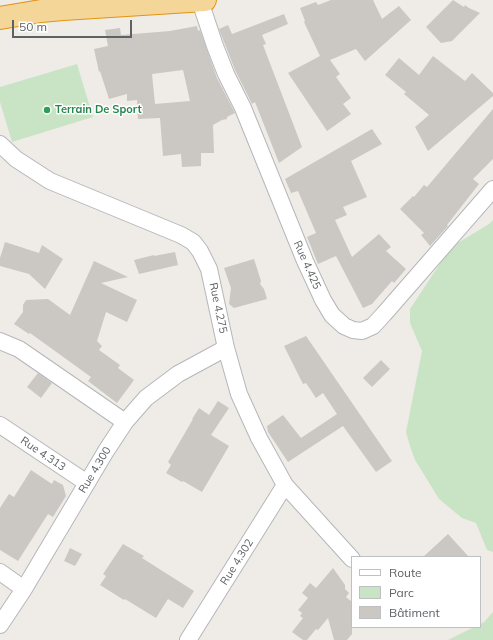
<!DOCTYPE html>
<meta charset="utf-8">
<style>
body{margin:0}
#map{position:relative;width:493px;height:640px;overflow:hidden;background:#efece7;font-family:Mulish,sans-serif}
canvas{display:block}
.legend{position:absolute;left:351px;top:556px;width:130px;height:72px;box-sizing:border-box;background:#fff;border:1px solid #bfc0c1;margin:0;padding:5px 7px;list-style:none;font-size:12px;color:#5e6265}
.legend li{display:flex;align-items:center;gap:8px;height:20px}
.legend b{width:20px;border:1px solid #bfc0c1}
.scale{position:absolute;left:12px;top:20px;width:120px;height:18px;box-sizing:border-box;border:2px solid #5e6265;border-top:0;padding-left:5px;font-size:12px;line-height:14px;white-space:nowrap;color:#5e6265;-webkit-text-stroke:3px #fff;paint-order:stroke}
</style>
<div id="map">
<canvas width="493" height="640"></canvas>
<ul class="legend">
<li><b style="height:5px;background:#fff"></b>Route</li>
<li><b style="height:11px;background:#c8e4c5"></b>Parc</li>
<li><b style="height:11px;background:#cbc7c3"></b>Bâtiment</li>
</ul>
<div class="scale">50 m</div>
</div>
<script>
const ctx = document.querySelector('canvas').getContext('2d');
ctx.lineJoin = 'round';
function paint(path, color) { ctx.fillStyle = color; ctx.fill(path, 'evenodd'); }
const toPath = rows => new Path2D(rows.map(r => 'M' + r).join(''));
function stroke(path, color, width, dash) { ctx.strokeStyle = color; ctx.lineWidth = width; ctx.lineCap = dash ? 'butt' : 'round'; ctx.setLineDash(dash || []); ctx.stroke(path); }
function drawText(font, color, halo, rows, align = 'center') {
  ctx.font = font + ' Mulish,sans-serif'; ctx.lineWidth = 3; ctx.setLineDash([]); ctx.textBaseline = 'middle'; ctx.strokeStyle = halo; ctx.fillStyle = color; for (const [text, x, y, turn = 0] of rows) {
    ctx.save(); ctx.translate(x, y); ctx.rotate((+turn || 0) * Math.PI / 180); ctx.textAlign = isNaN(turn) ? turn : align; if (halo) ctx.strokeText(text, 0, 0); ctx.fillText(text, 0, 0); ctx.restore();
  }
}
paint(toPath([
 [77,64,93,117,12,142,0,102,0,87],
 [493,220,493,552,487,550,476,523,462,518,439,499,415,460,410,446,406,432,422,351,410,323,410,309,451,247,489,224],
 [493,612,493,640,448,640,474,627,480,627,480,624,484,622]
]), '#c8e4c5');
paint(toPath([
 [331,0,373,0,382,19,399,6,411,20,365,61,356,49,330,60,340,74,336,77,351,98,343,104,351,114,327,131,288,73,320,56,304,22,305,21,300,8,316,2,318,5],
 [453,0,464,7,465,5,469,8,480,13,452,41,441,43,426,27],
 [284,14,288,24,262,35,266,44,263,45,302,147,279,163,255,102,252,104,235,70,219,29,228,25,232,34],
 [197,26,198,31,200,30,217,78,235,113,227,117,227,119,222,120,213,125,214,153,201,153,201,166,182,167,181,154,163,156,160,118,138,119,137,100,127,101,127,94,109,99,100,71,99,72,94,49,108,46,105,30,120,28,121,35,170,31],
 [183,70,190,101,155,104,152,74],
 [433,56,465,81,472,73,493,93,493,96,428,151,415,127,429,115,404,94,406,92,385,75,399,58,419,75],
 [493,109,493,159,473,179,479,184,447,225,448,226,430,246,421,235,424,233,400,209,413,196,414,197,424,185,427,187],
 [372,129,382,144,351,161,367,197,343,207,347,215,335,220,352,257,379,234,391,247,386,251,406,269,394,283,392,281,372,304,363,308,336,256,318,264,307,237,316,233,298,191,291,193,285,179],
 [5,242,39,253,42,245,63,259,45,289,29,274,0,266,0,258],
 [175,252,178,265,139,274,134,260,154,255,154,256],
 [254,259,261,281,260,284,264,289,267,299,234,308,229,304,231,288,224,268],
 [94,261,128,277,101,283,137,300,127,322,106,312,97,341,102,346,99,350,120,365,118,368,134,380,117,403,88,381,91,377,30,333,29,334,14,324,23,312,23,305,26,300,48,299,70,315],
 [306,336,392,461,376,472,343,426,288,462,268,432,267,426,283,415,301,438,337,414,323,393,316,398,306,383,303,384,284,346],
 [381,360,390,369,372,387,363,378],
 [38,373,52,383,41,398,27,387],
 [218,401,229,408,211,435,229,446,202,492,183,481,182,482,166,473,171,465,168,462,193,419,192,419,199,408,209,415],
 [31,470,52,484,54,480,63,485,66,496,53,517,48,514,18,561,0,550,0,508,9,494,14,497],
 [448,534,469,557,423,557],
 [123,544,144,556,142,558,194,591,183,608,168,599,156,618,125,599,124,600,100,585,106,576,103,574],
 [70,548,82,554,75,566,64,561],
 [333,568,345,585,345,589,349,593,346,597,352,602,352,634,347,640,334,640,328,618,318,630,316,629,307,640,303,640,292,632,303,618,300,616,302,613,298,610,308,598,302,593,310,583,316,588]
]), '#cbc7c3');
const minor = toPath([
 [200,1,215,46,226,74,243,108,305,261,323,300,332,315,344,326,353,330,362,331,373,326,384,314,493,189],
 [0,144,16,159,50,181,181,235,193,242,200,251,209,269,226,348,239,394,259,438,285,485,352,559],
 [0,341,19,349,125,422],
 [0,425,87,483],
 [0,572,24,589],
 [0,625,24,589,106,451,125,422,146,398,178,374,226,348],
 [188,640,285,485]
]);
const highway = toPath([
 [0,18,41,11,63,9,205,0]
]);
stroke(minor, '#b4b7ba', 18);
stroke(highway, '#e29314', 24);
stroke(minor, '#fff', 16);
stroke(highway, '#f4d798', 22);
for (const [x, y, r, color] of [
 [47,110,4,"#2e9e5b"]
]) { const dot = new Path2D(); dot.arc(x, y, r, 0, 2 * Math.PI); ctx.fillStyle = color; ctx.fill(dot); stroke(dot, '#fff', 1.5); }
drawText('bold 11px', '#27864d', '#fff', [
 ["Terrain De Sport",55,110]
], 'left');
drawText('11px', '#5e6265', '#fff', [
 ["Rue 4.425",307,265,66],
 ["Rue 4.275",218,308,78],
 ["Rue 4.313",43,454,34],
 ["Rue 4.300",95,470,-59],
 ["Rue 4.302",237,562,-58]
]);
</script>
